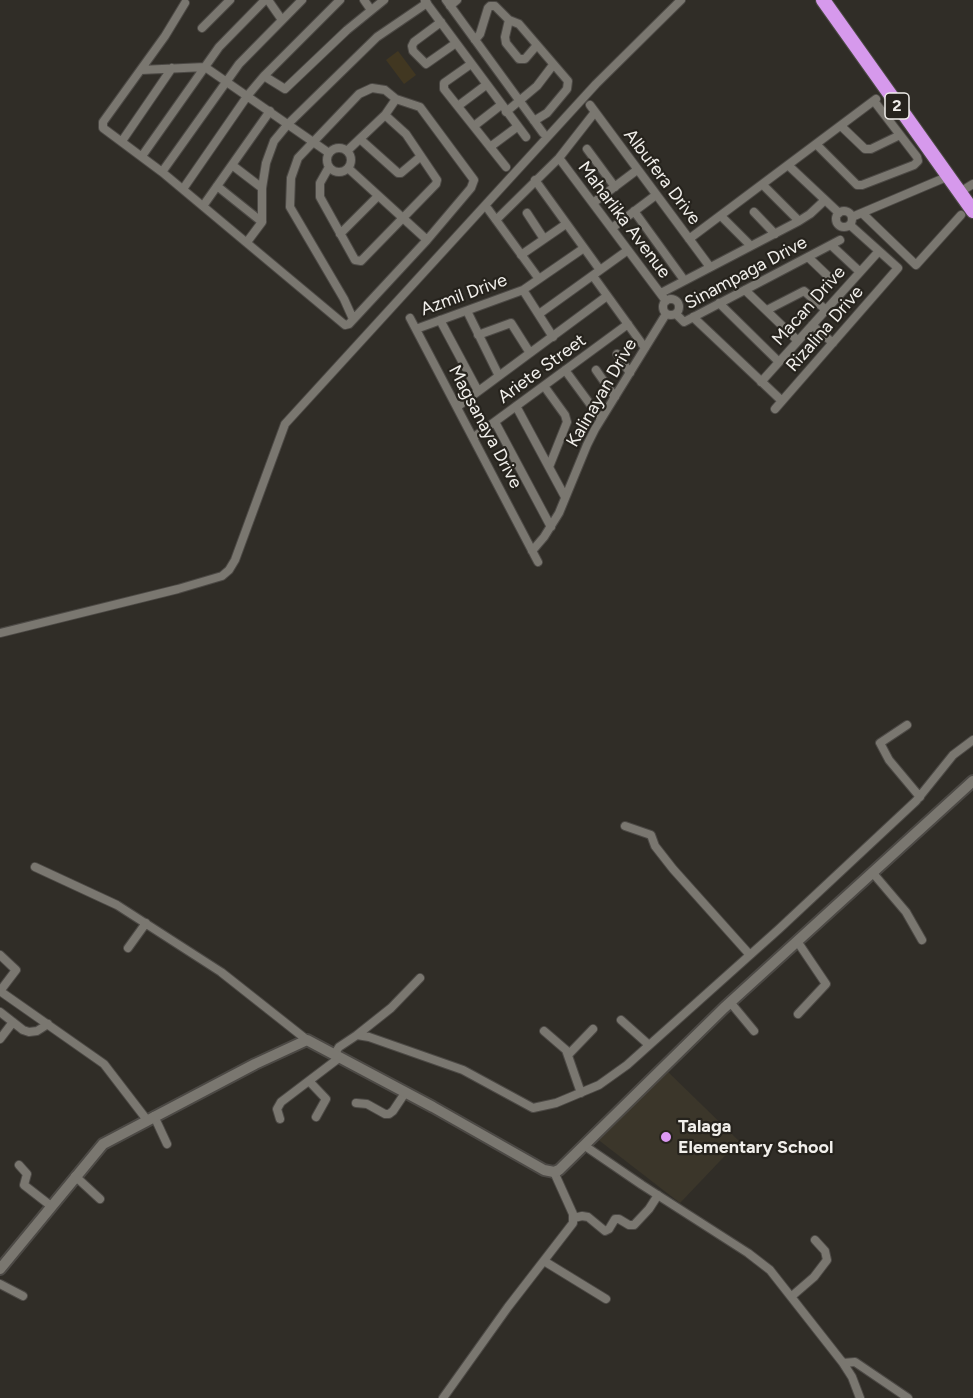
<!DOCTYPE html>
<style>
body{margin:0}
canvas{display:block;background:#302d27}
</style>
<canvas width="973" height="1398"></canvas>
<script>
const ctx = document.querySelector('canvas').getContext('2d');
ctx.lineJoin = 'round';
function paint(path, color) { ctx.fillStyle = color; ctx.fill(path, 'evenodd'); }
const toPath = rows => new Path2D(rows.map(r => 'M' + r).join(''));
function stroke(path, color, width, dash) { ctx.strokeStyle = color; ctx.lineWidth = width; ctx.lineCap = dash ? 'butt' : 'round'; ctx.setLineDash(dash || []); ctx.stroke(path); }
function drawText(font, color, halo, rows, align = 'center') {
  ctx.font = font + ' Figtree,sans-serif'; ctx.lineWidth = 4.5; ctx.setLineDash([]); ctx.textBaseline = 'middle'; ctx.strokeStyle = halo; ctx.fillStyle = color; for (const [text, x, y, turn = 0] of rows) {
    ctx.save(); ctx.translate(x, y); ctx.rotate((+turn || 0) * Math.PI / 180); ctx.textAlign = isNaN(turn) ? turn : align; if (halo) ctx.strokeText(text, 0, 0); ctx.fillText(text, 0, 0); ctx.restore();
  }
}
paint(toPath([
 [665,1069,739,1141,680,1203,596,1138]
]), '#3b362a');
paint(toPath([
 [398,51,416,75,404,84,386,60]
]), '#413721');
const street = toPath([
 [268,0,282,20],
 [364,0,371,10],
 [446,0,543,133],
 [425,1,526,137],
 [185,3,165,36,103,122,103,128,162,172,345,325,349,324,427,240,471,188,474,180,420,107,396,99,385,90,372,88,359,94,298,158,291,178,290,207,344,299,353,319],
 [450,6,457,0],
 [509,20,505,37,506,43,519,59,525,59,537,45],
 [441,22,414,42,412,46,413,51,426,64,456,43],
 [202,28,230,0],
 [475,40,480,34,488,8,490,6,495,6,509,20,519,24,568,81,567,89,547,113,534,121],
 [471,64,444,83,444,89,506,167],
 [141,70,205,67,329,153],
 [264,76,285,89,347,30,384,0],
 [590,105,710,267],
 [458,106,486,85],
 [506,112,537,86,553,65],
 [474,126,501,105],
 [841,126,865,149,871,149,900,135],
 [360,139,398,173,401,173,420,157],
 [122,141,172,68],
 [816,144,857,185,862,185,914,165,918,161,917,157,874,101],
 [490,147,517,127],
 '327 160a12 12 0 1 1 24 0a12 12 0 1 1-24 0Z',
 [587,149,615,187],
 [347,151,385,115,396,99],
 [142,156,219,47,265,0],
 [559,158,666,301],
 [232,165,262,188],
 [789,166,839,213],
 [329,167,320,183,320,197,355,260,361,261,436,184,437,180,406,134,385,115],
 [348,168,427,240],
 [162,172,239,64,302,0],
 [535,180,600,270],
 [763,185,799,221],
 [217,186,262,222],
 [183,189,248,95,264,76,340,0],
 [960,192,973,184],
 [593,203,637,170],
 [203,206,270,111],
 [488,209,539,279],
 '836 219a8 8 0 1 1 16 0a8 8 0 1 1-16 0Z',
 [634,211,684,280],
 [754,212,775,234],
 [527,213,544,239],
 [862,213,916,265,961,215],
 [721,216,751,246],
 [852,217,949,176],
 [496,220,559,158,595,112],
 [612,228,656,195],
 [340,234,378,196],
 [689,239,876,99],
 [247,242,262,222,262,188,266,163,274,141,288,124,377,37,427,3],
 [831,245,860,272],
 [521,255,566,224],
 [808,257,832,280],
 [593,276,645,348],
 [523,290,553,337],
 [745,290,798,341],
 [661,293,799,221,810,214,825,200],
 '663 307a8 8 0 1 1 16 0a8 8 0 1 1-16 0Z',
 [719,303,779,362],
 [767,310,804,291,826,310],
 [467,311,499,376],
 [539,314,628,250],
 [676,314,684,322,840,240],
 [693,317,782,401],
 [410,318,538,562],
 [440,320,478,391],
 [812,325,833,343],
 [416,329,523,290,584,248],
 [478,335,511,323,530,353],
 [617,354,630,373],
 [565,370,601,419],
 [596,370,615,397],
 [761,382,879,251],
 [544,386,565,415,567,422,549,467],
 [516,406,565,497],
 [457,407,607,296],
 [775,409,898,268,850,225],
 [495,422,551,527],
 [474,437,628,324],
 [532,551,544,537,559,513,587,445,595,429,666,314],
 [0,633,178,589,222,576,229,570,235,560,285,424,596,84,681,0],
 [907,725,880,743,889,760,920,797],
 [625,826,651,835,655,846,673,869,750,955],
 [35,867,117,905,221,972,307,1040],
 [872,872,906,912,922,940],
 [797,941,826,984,798,1014],
 [128,948,146,923],
 [0,955,16,970,0,991,104,1064,147,1120],
 [730,1002,754,1031],
 [0,1012,23,1030,29,1032,37,1031,48,1024],
 [621,1020,649,1045],
 [544,1031,566,1050,581,1093],
 [357,1035,391,1008,420,978],
 [0,1039,13,1022],
 [334,1055,339,1047,357,1035,369,1037,463,1070,533,1108,556,1103,599,1085,627,1065,779,929,916,801,953,755,973,740],
 [568,1055,593,1029],
 [309,1081,326,1099,316,1117],
 [356,1103,367,1104,385,1114,389,1114,393,1111,405,1093],
 [154,1116,167,1144],
 [280,1119,277,1109,281,1102,339,1058],
 [585,1146,642,1185,748,1253,770,1270,843,1363,852,1377,860,1398],
 [19,1165,27,1174,24,1185,51,1206],
 [75,1176,100,1199],
 [574,1218,582,1216,588,1217,605,1231,609,1229,615,1219,619,1219,629,1225,634,1225,649,1209,658,1195],
 [544,1261,606,1299],
 [0,1284,23,1296],
 [792,1296,814,1277,827,1260,825,1251,815,1240],
 [843,1363,855,1362,908,1398],
 [443,1398,508,1307,573,1223,573,1214,554,1172]
]);
const secondary = toPath([
 [0,1269,103,1144,255,1064,307,1040,433,1107,544,1170,554,1172,559,1170,724,1008,973,781]
]);
const highway = toPath([
 [823,0,973,211]
]);
stroke(street, '#4c4945', 10);
stroke(secondary, '#4c4945', 14);
stroke(highway, '#4c4945', 16);
stroke(street, '#7a7770', 8);
stroke(secondary, '#7a7770', 10);
stroke(highway, '#d699ec', 14);
for (const [x, y, r, color] of [
 [666,1137,6,"#dc99f4"]
]) { const dot = new Path2D(); dot.arc(x, y, r, 0, 2 * Math.PI); ctx.fillStyle = color; ctx.fill(dot); stroke(dot, '#26231d', 2); }
for (const [x, y, w] of [
 [897,106,24]
]) { const box = new Path2D(); box.roundRect(x - w / 2, y - 13, w, 26, 4.5); ctx.fillStyle = '#26231d'; ctx.fill(box); stroke(box, '#f1efeb', 1.5); }
drawText('bold 16px', '#f1efeb', null, [
 ["2",897,106]
]);
drawText('18px', '#f1efeb', '#26231d', [
 ["Albufera Drive",662,177,53],
 ["Maharlika Avenue",624,220,53],
 ["Sinampaga Drive",746,273,-28],
 ["Azmil Drive",464,295,-20],
 ["Macan Drive",809,306,-48],
 ["Rizalina Drive",825,329,-49],
 ["Ariete Street",542,369,-36],
 ["Kalinayan Drive",602,393,-60],
 ["Magsanaya Drive",485,427,62]
]);
drawText('bold 18px', '#f1efeb', '#26231d', [
 ["Talaga",678,1127],
 ["Elementary School",678,1148]
], 'left');
</script>
